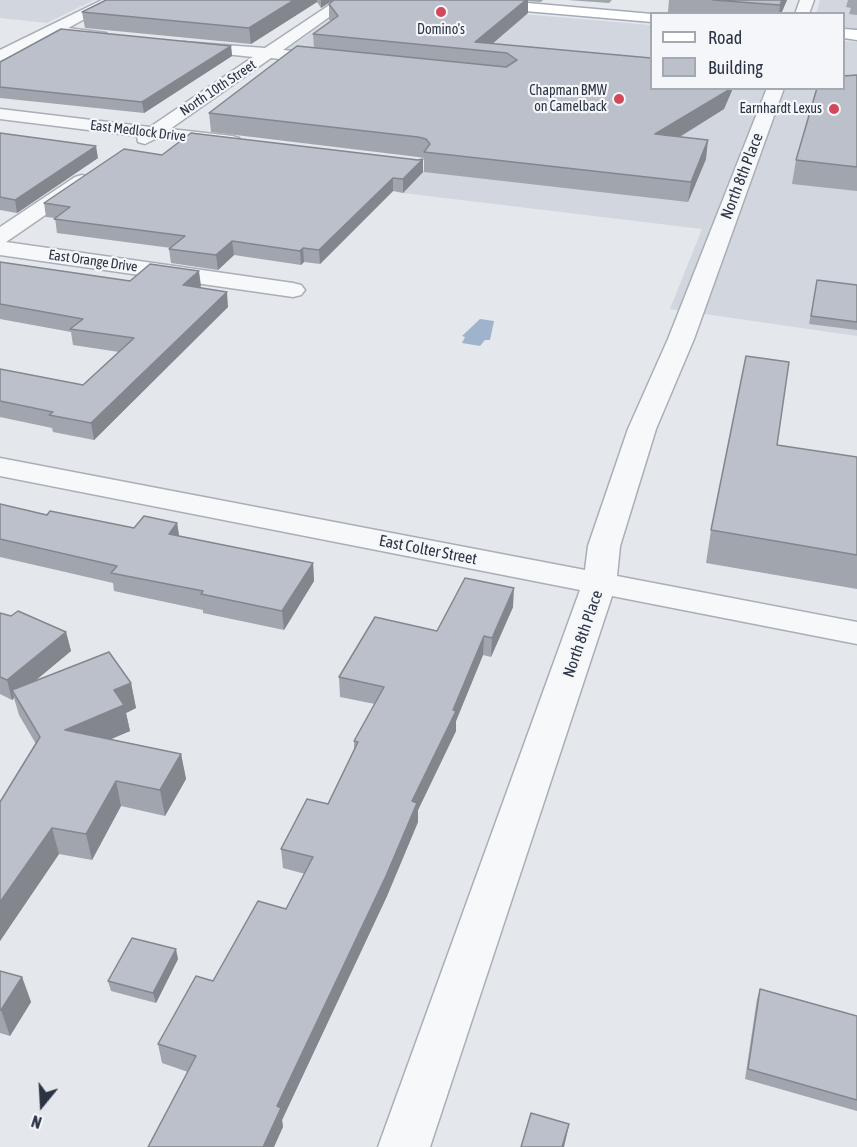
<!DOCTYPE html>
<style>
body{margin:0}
#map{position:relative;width:857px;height:1147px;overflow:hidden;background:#e4e7ec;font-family:"Asap Condensed",sans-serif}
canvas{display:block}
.legend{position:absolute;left:650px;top:12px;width:195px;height:78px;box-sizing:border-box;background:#f4f6f9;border:2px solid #a4a8b1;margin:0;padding:8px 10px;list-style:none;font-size:18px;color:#2b3445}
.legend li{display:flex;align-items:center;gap:12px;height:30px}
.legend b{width:30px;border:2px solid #a4a8b1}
.north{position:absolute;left:12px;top:1075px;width:60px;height:60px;-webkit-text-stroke:4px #f4f6f9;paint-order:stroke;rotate:198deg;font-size:16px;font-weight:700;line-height:24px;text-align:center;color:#2b3445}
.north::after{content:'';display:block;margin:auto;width:21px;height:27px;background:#2b3445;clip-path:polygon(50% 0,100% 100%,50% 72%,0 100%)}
</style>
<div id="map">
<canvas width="857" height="1147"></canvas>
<ul class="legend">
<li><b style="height:8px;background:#fff"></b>Road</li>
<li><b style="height:16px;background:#bbc0ca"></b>Building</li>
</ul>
<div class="north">N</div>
</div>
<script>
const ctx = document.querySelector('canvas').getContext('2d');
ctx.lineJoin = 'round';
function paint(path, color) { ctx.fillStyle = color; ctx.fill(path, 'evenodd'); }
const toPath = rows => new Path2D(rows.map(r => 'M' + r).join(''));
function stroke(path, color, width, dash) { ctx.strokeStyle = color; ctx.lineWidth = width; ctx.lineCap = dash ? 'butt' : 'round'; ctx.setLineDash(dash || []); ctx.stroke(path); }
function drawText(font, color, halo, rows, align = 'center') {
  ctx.font = font + ' "Asap Condensed",sans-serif'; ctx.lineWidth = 4.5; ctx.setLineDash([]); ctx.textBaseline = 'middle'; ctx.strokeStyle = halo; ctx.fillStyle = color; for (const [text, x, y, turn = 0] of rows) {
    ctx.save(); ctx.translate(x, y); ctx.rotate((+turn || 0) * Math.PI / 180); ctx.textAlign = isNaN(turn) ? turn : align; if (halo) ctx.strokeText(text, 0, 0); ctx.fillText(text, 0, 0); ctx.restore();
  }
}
paint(toPath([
 [0,0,94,0,47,23,0,18],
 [358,0,651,25,652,88,844,88,844,41,857,42,857,336,670,309,702,229,403,193,511,73,285,51],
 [820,0,857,0,857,29,844,28,844,14,816,14]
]), '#d2d6de');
paint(toPath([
 [480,319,494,321,490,340,485,340,480,346,462,343,465,337,462,336]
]), '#9fb4cc');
const minor = toPath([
 [102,0,120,0,68,28,106,33,109,36,106,39,53,36,0,61,0,50,102,0],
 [337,0,353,0,283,50,331,55,337,57,339,60,337,63,331,65,271,58,170,129,232,136,239,138,241,142,239,146,232,148,157,138,145,144,138,142,137,136,0,119,0,109,150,127,253,57,188,50,180,45,183,42,265,48,337,0],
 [800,0,814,0,809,14,795,14,800,0],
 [767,88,784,88,694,339,656,429,620,546,617,576,857,622,857,644,612,596,430,1147,378,1147,580,590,0,476,0,458,585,570,588,546,628,429,668,339,767,88],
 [82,175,89,177,92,181,89,185,6,242,293,283,301,285,305,290,301,295,293,297,0,255,0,227,75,177,82,175]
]);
const major = toPath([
 [438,0,493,0,652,14,652,22,445,4,438,0],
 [844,29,857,30,857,40,844,38,844,29]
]);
stroke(minor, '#a9aeb7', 3);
stroke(major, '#a3abb8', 3);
paint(minor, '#f7f8fa');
paint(major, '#fff');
paint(toPath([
 [106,0,333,0,321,8,317,2,251,44,85,28,82,12],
 [334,0,543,0,541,2,528,1,528,13,493,43,651,88,733,88,724,109,680,137,706,159,688,202,424,172,424,158,418,157,211,132,209,113,314,48,313,34,331,21,329,20,329,4],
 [568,0,612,0,609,3],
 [669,0,787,0,781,14,687,14,668,12],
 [848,0,857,0,857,15,849,14,851,8,846,7],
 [231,46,232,56,144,113,0,98,0,62],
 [857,75,857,191,792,184,796,160],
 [0,133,98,158,17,213,0,210],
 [162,155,423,172,403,193,393,191,320,264,304,262,301,265,234,255,218,270,171,263,169,249,171,248,57,233,55,218,46,217,44,203],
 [0,262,130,281,201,286,199,288,228,307,94,440,53,432,52,428,0,417,0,369,83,385,119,352,73,345,71,332,0,319],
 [817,280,857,285,857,330,809,324],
 [777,445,857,457,857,589,706,563,711,530],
 [0,504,47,515,134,528,177,523,179,536,313,563,314,581,284,630,203,613,203,610,114,591,113,583,0,557],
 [513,607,491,657,483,655,456,721,456,731,418,810,418,822,387,896,282,1120,283,1127,188,1072,162,1063,158,1044,213,981,286,909,305,874,283,868,281,849,328,804,354,750,354,741,375,704,340,697,339,677,437,631],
 [0,613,66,632,71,651,34,681,131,683,136,708,126,713,130,731,110,739,181,754,186,779,165,816,121,806,92,860,59,854,0,941,0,802,36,744,19,715,14,698,12,700,0,694],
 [178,959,156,1003,111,991,108,981],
 [0,971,22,977,31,1002,10,1036,0,1033],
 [760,989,857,1016,857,1111,745,1079,757,999]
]), '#a1a5ae');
paint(toPath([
 [294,0,317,0,317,2,251,44,249,28],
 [321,0,333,0,321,8],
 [526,0,528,0,528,13,484,51,475,42],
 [782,0,787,0,781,14,779,14,780,5],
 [231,46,232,56,144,113,142,102],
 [728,88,733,88,724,109,653,153,655,134],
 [708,140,706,159,688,202,691,182],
 [96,146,98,158,17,213,15,200],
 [423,159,423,172,403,193,403,179],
 [393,178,393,191,320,264,319,250],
 [232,241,234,255,218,270,216,255],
 [303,248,304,262,301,265,300,251],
 [199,271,201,286,185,300,183,285],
 [227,292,228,307,94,440,91,423],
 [177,523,180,541,169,534],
 [313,563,314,581,284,630,282,611],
 [514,588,513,607,491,657,492,638],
 [66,632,71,651,16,697,12,690,14,698,12,700,7,680],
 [484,636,483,655,456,721,456,731,418,810,418,822,387,896,282,1120,283,1127,274,1147,263,1147,277,1106,453,710],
 [131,683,136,708,126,713,130,731,72,756,65,730,114,690],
 [181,754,186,779,165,816,160,790],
 [116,781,121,806,92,860,86,834],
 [52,828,59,854,0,941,0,902],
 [176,949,178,959,156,1003,153,993],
 [22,977,31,1002,10,1036,1,1010],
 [569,1124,567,1134,564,1147,562,1147]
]), '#83868d');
const building = toPath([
 [106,0,294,0,249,28,82,12,106,0],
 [334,0,526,0,475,42,651,58,651,88,728,88,727,91,655,134,708,140,691,182,424,152,430,144,426,139,418,137,209,113,297,46,506,67,517,60,507,53,313,34,338,16,329,4,334,0],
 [713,0,782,0,780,5,713,0],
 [61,29,231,46,142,102,0,87,0,62,61,29],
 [857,75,857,167,796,160,817,88,843,88,843,76,857,75],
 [0,133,96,146,15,200,0,197,0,133],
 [191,133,418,160,423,159,403,179,393,178,319,250,303,248,300,251,232,241,216,255,169,249,185,236,54,219,70,207,44,203,124,149,162,155,191,133],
 [0,262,130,281,150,264,199,271,183,285,227,292,91,423,49,415,53,412,0,401,0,369,83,385,134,338,70,329,83,319,0,304,0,262],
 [817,280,857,285,857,322,811,316,817,280],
 [746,356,789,362,777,445,857,457,857,555,711,530,746,356],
 [0,504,47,515,50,511,134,528,144,516,177,523,169,534,313,563,282,611,201,594,203,591,111,573,117,566,0,539,0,504],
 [465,578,514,588,492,638,484,636,453,710,456,711,412,801,417,803,386,876,277,1106,281,1108,263,1147,148,1147,196,1056,158,1044,196,976,213,981,258,901,286,909,313,857,281,849,307,799,328,804,358,742,354,741,384,687,339,677,375,617,437,631,465,578],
 [18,611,66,632,7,680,0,677,0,613,11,616,18,611],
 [109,652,131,683,114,690,124,705,65,730,181,754,160,790,116,781,86,834,52,828,0,902,0,802,40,737,12,690,109,652],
 [132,938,176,949,153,993,108,981,132,938],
 [0,971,22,977,1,1010,0,1010,0,971],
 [760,989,857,1016,857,1100,748,1069,760,989],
 [531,1113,569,1124,562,1147,521,1147,531,1113]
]);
paint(building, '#bbc0ca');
stroke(building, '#83868d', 1.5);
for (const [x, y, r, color] of [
 [441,12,6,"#d1495b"],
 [619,99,6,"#d1495b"],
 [834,109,6,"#d1495b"]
]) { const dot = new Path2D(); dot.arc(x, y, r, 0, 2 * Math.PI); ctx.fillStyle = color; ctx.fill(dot); stroke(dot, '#f4f6f9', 2); }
drawText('14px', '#2b3445', '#f4f6f9', [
 ["Domino's",441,30,"center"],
 ["Chapman BMW",607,91],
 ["on Camelback",607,107],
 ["Earnhardt Lexus",822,109]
], 'right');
drawText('14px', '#2b3445', '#f4f6f9', [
 ["North 10th Street",218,88,-34],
 ["East Medlock Drive",138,131,7],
 ["East Orange Drive",93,261,8]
]);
drawText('16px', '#2b3445', '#f4f6f9', [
 ["North 8th Place",742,176,-69],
 ["East Colter Street",428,550,11],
 ["North 8th Place",583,634,-71]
]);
</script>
